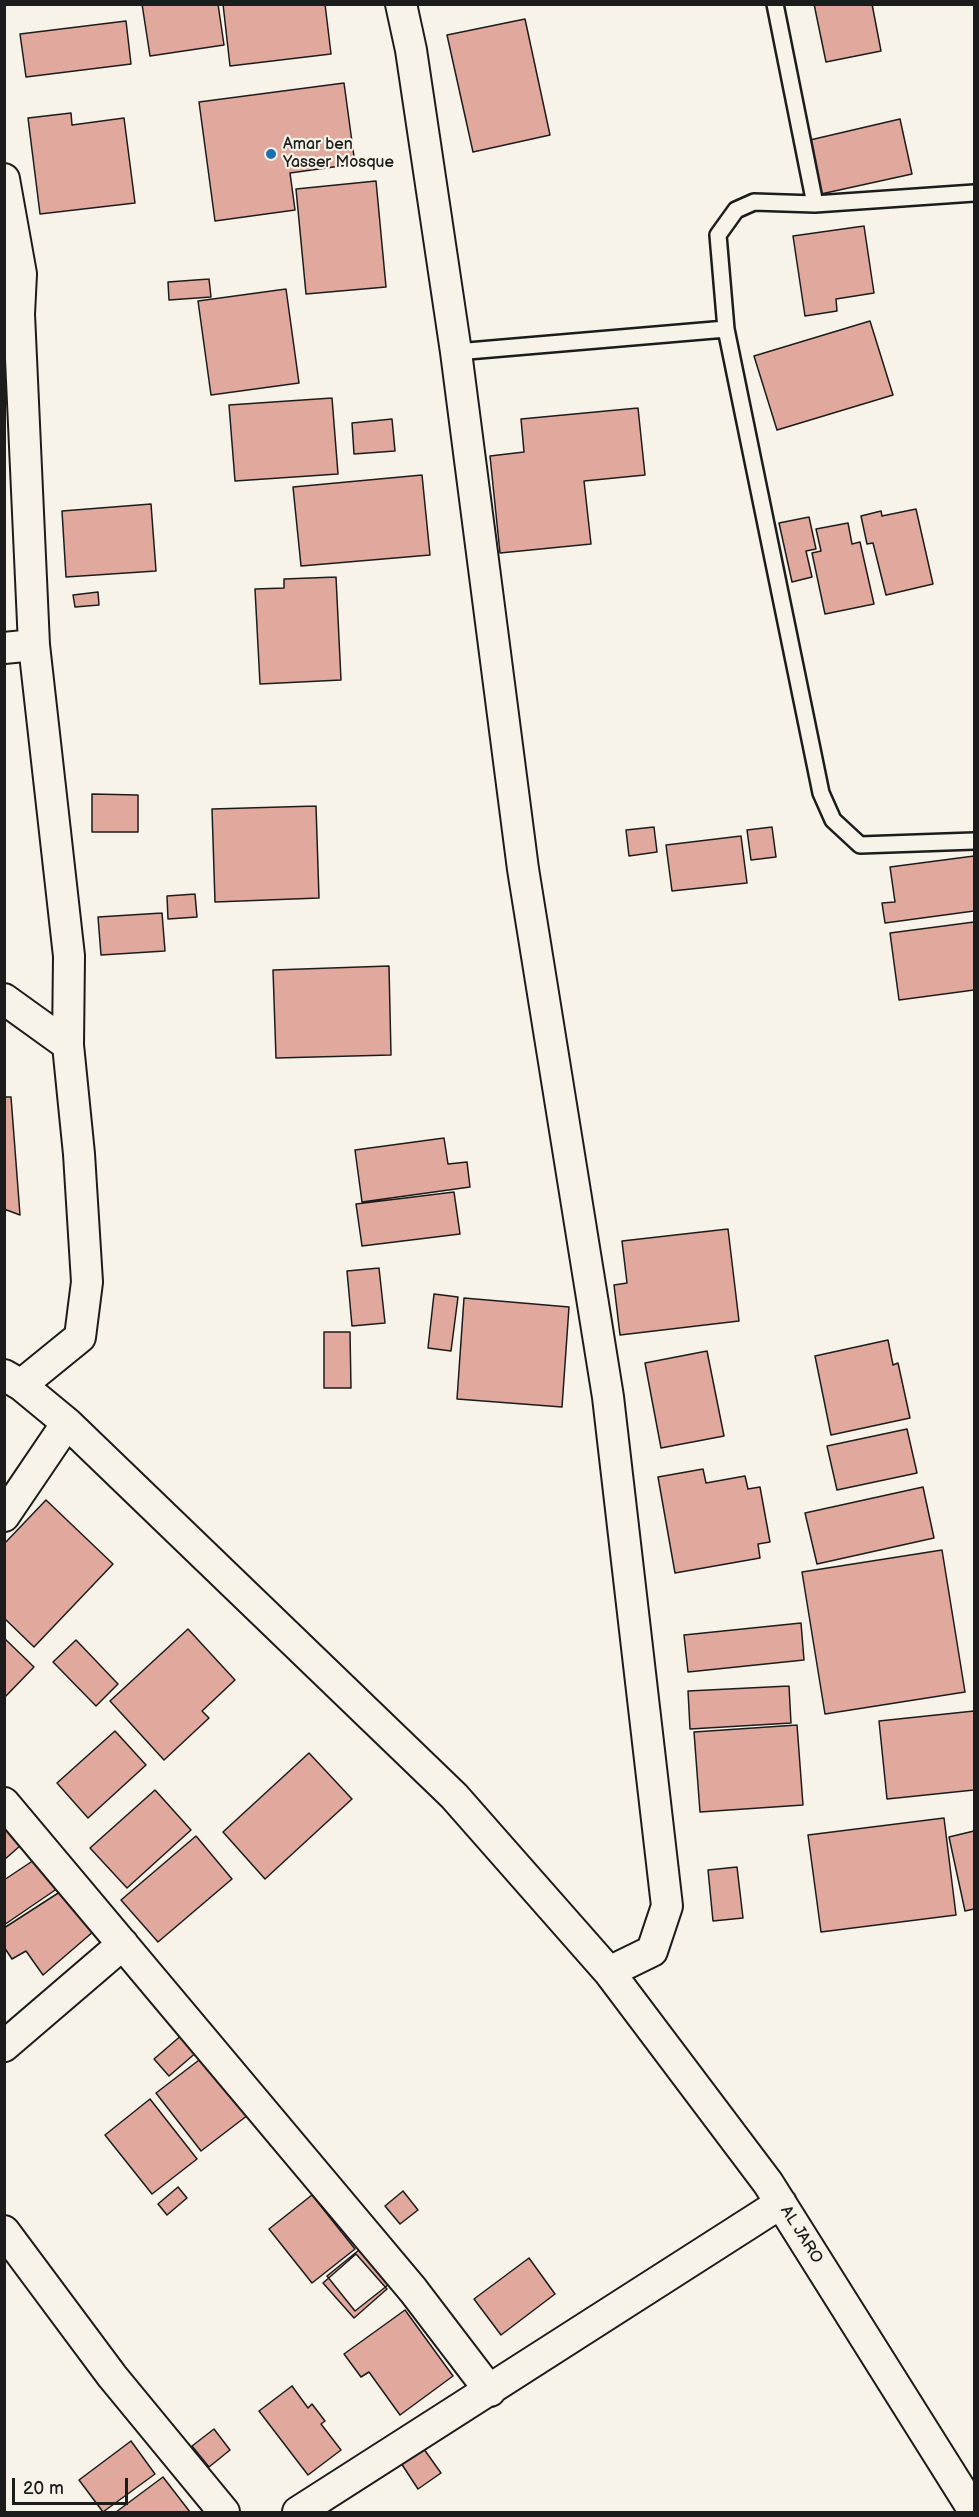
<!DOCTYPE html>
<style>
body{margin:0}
#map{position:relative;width:979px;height:2517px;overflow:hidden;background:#f7f3e8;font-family:"Balsamiq Sans",sans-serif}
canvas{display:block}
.frame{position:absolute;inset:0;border:6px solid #1c1c1c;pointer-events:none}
.scale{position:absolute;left:12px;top:2478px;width:116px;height:27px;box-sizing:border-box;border:3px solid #1c1c1c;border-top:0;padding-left:8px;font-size:18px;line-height:21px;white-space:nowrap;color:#1c1c1c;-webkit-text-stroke:4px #f7f3e8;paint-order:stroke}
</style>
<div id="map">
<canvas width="979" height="2517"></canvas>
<div class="frame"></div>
<div class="scale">20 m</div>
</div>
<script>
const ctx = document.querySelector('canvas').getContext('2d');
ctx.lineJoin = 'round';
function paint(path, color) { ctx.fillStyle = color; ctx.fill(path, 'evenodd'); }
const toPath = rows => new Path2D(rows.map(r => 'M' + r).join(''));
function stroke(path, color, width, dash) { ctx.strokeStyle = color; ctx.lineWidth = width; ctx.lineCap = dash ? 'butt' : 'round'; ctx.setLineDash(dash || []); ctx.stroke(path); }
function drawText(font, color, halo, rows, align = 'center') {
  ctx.font = font + ' "Balsamiq Sans",sans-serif'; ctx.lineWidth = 4.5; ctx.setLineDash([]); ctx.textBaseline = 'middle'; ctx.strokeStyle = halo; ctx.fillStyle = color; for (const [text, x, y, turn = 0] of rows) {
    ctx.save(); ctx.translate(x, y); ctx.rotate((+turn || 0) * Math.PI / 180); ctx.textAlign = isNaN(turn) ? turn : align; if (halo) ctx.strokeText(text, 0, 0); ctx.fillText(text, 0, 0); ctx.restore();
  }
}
const building = toPath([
 [142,4,218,4,224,45,150,56,142,4],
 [223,4,325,4,331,54,230,66,223,4],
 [814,4,872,4,881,51,826,62,814,4],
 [525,19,550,135,473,152,447,35,525,19],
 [126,21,131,64,26,77,20,34,126,21],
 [344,83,355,164,290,173,295,210,215,221,199,102,344,83],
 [71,113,72,125,124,118,135,203,40,214,28,118,71,113],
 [900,119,912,174,821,194,810,140,900,119],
 [376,181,386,287,306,294,296,189,376,181],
 [864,226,874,293,836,299,837,311,805,316,793,236,864,226],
 [209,279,211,297,169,300,168,282,209,279],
 [286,289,299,383,211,395,198,301,286,289],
 [870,321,893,395,777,430,754,356,870,321],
 [332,398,338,474,235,481,229,405,332,398],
 [638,408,645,475,584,481,591,544,500,553,490,456,524,452,521,419,638,408],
 [392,419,395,451,354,454,352,423,392,419],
 [422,475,430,555,301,566,293,487,422,475],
 [151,504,156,571,66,577,62,511,151,504],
 [916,509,933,584,886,595,873,543,867,544,861,516,881,511,882,516,916,509],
 [809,517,816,549,806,551,812,577,792,582,779,523,809,517],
 [848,523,852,544,860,542,874,604,825,614,812,553,821,551,816,529,848,523],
 [336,577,341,680,260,684,255,589,284,588,284,579,336,577],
 [98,592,99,605,75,607,73,595,98,592],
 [92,794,138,795,138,832,92,832,92,794],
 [316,806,319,898,215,902,212,809,316,806],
 [654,827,657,852,629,856,626,830,654,827],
 [772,827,776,857,751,860,747,830,772,827],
 [741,836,747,883,672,891,666,845,741,836],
 [974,856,974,911,885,923,882,903,895,902,890,867,974,856],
 [195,894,197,917,168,919,167,896,195,894],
 [162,913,165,951,101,955,98,917,162,913],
 [974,922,974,990,899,1000,890,933,974,922],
 [389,966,391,1055,276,1058,273,970,389,966],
 [4,1097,11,1097,20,1215,4,1209,4,1097],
 [444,1138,448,1164,467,1162,470,1187,362,1202,355,1150,444,1138],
 [454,1192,460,1234,362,1246,356,1204,454,1192],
 [728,1229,739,1321,620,1335,614,1285,627,1283,622,1241,728,1229],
 [379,1268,385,1323,352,1326,347,1271,379,1268],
 [434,1294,458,1297,451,1351,428,1348,434,1294],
 [464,1298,569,1307,562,1407,457,1399,464,1298],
 [324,1332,350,1332,351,1388,324,1388,324,1332],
 [888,1340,893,1365,898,1363,910,1418,831,1435,815,1356,888,1340],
 [707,1351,724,1436,661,1448,645,1363,707,1351],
 [907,1429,917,1473,837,1490,827,1446,907,1429],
 [703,1469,706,1483,745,1476,748,1489,760,1487,770,1542,758,1544,760,1558,675,1573,658,1477,703,1469],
 [923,1487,934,1538,817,1564,805,1513,923,1487],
 [46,1500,113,1564,34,1647,4,1618,4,1544,46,1500],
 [942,1550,965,1692,825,1714,802,1572,942,1550],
 [801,1623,804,1660,688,1672,684,1635,801,1623],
 [188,1629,235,1680,202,1711,209,1718,164,1760,110,1701,188,1629],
 [4,1638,34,1667,4,1698,4,1638],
 [76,1640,118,1684,96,1706,53,1662,76,1640],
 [789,1686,791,1723,690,1729,688,1691,789,1686],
 [974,1711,974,1790,887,1799,879,1721,974,1711],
 [797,1725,803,1805,700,1812,694,1732,797,1725],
 [115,1731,146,1765,88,1818,57,1783,115,1731],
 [309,1753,352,1799,265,1879,223,1832,309,1753],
 [155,1790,191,1830,127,1888,90,1848,155,1790],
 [944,1818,956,1915,821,1932,808,1835,944,1818],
 [4,1827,21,1845,4,1860,4,1827],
 [974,1831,974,1909,965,1911,949,1837,974,1831],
 [196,1836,232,1879,158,1942,121,1900,196,1836],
 [40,1856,61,1886,4,1925,4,1880,40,1856],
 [737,1867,743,1918,713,1921,708,1870,737,1867],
 [66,1888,94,1931,43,1975,26,1951,12,1959,4,1947,4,1928,66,1888],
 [183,2034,198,2051,169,2076,154,2059,183,2034],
 [203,2057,248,2115,201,2151,156,2093,203,2057],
 [150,2099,197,2159,152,2194,105,2135,150,2099],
 [178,2187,187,2198,167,2215,158,2204,178,2187],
 [403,2191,418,2210,400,2224,385,2206,403,2191],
 [312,2195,355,2249,312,2283,269,2229,312,2195],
 [359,2250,388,2285,355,2311,327,2276,359,2250],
 [356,2254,387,2289,354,2318,323,2283,356,2254],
 [529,2258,555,2294,501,2335,474,2299,529,2258],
 [405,2310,453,2376,400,2415,369,2372,361,2377,344,2354,405,2310],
 [292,2386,308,2408,312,2404,325,2421,321,2424,341,2450,308,2475,259,2411,292,2386],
 [214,2429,230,2450,209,2467,192,2446,214,2429],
 [131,2441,155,2474,103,2512,79,2480,131,2441],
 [421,2445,441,2473,418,2489,399,2460,421,2445],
 [163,2477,190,2512,116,2512,163,2477]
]);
paint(building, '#e1a89d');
stroke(building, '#1c1c1c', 1.5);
const service = toPath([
 [775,4,815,204],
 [726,329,821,793,833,820,860,845,974,841],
 [456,352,726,329,718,235,736,210,754,202,815,204,974,193]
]);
const minor = toPath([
 [401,4,411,50,456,352,523,869,608,1397,667,1906,652,1951,609,1972],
 [4,179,21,274,19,314,34,645,69,956,68,1045,79,1154,87,1282,80,1337,21,1385],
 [4,648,34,645],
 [4,999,68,1045],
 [4,1375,21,1385,67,1423,454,1796,609,1972,768,2183,974,2511],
 [4,1516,67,1423],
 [4,1803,413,2290,490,2391],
 [4,2046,123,1944],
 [4,2231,112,2376,224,2512],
 [298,2512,781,2203]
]);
stroke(service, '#1c1c1c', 20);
stroke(minor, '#1c1c1c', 34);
stroke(service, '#f7f3e8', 15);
stroke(minor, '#f7f3e8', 30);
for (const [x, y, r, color] of [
 [271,154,6,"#1f6fb2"]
]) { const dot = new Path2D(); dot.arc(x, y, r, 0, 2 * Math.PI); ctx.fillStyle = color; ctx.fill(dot); stroke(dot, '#f7f3e8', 2); }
drawText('16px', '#1c1c1c', '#f7f3e8', [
 ["Amar ben",283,145],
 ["Yasser Mosque",283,163]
], 'left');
drawText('16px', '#1c1c1c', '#f7f3e8', [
 ["AL JARO",801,2235,58]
]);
</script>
